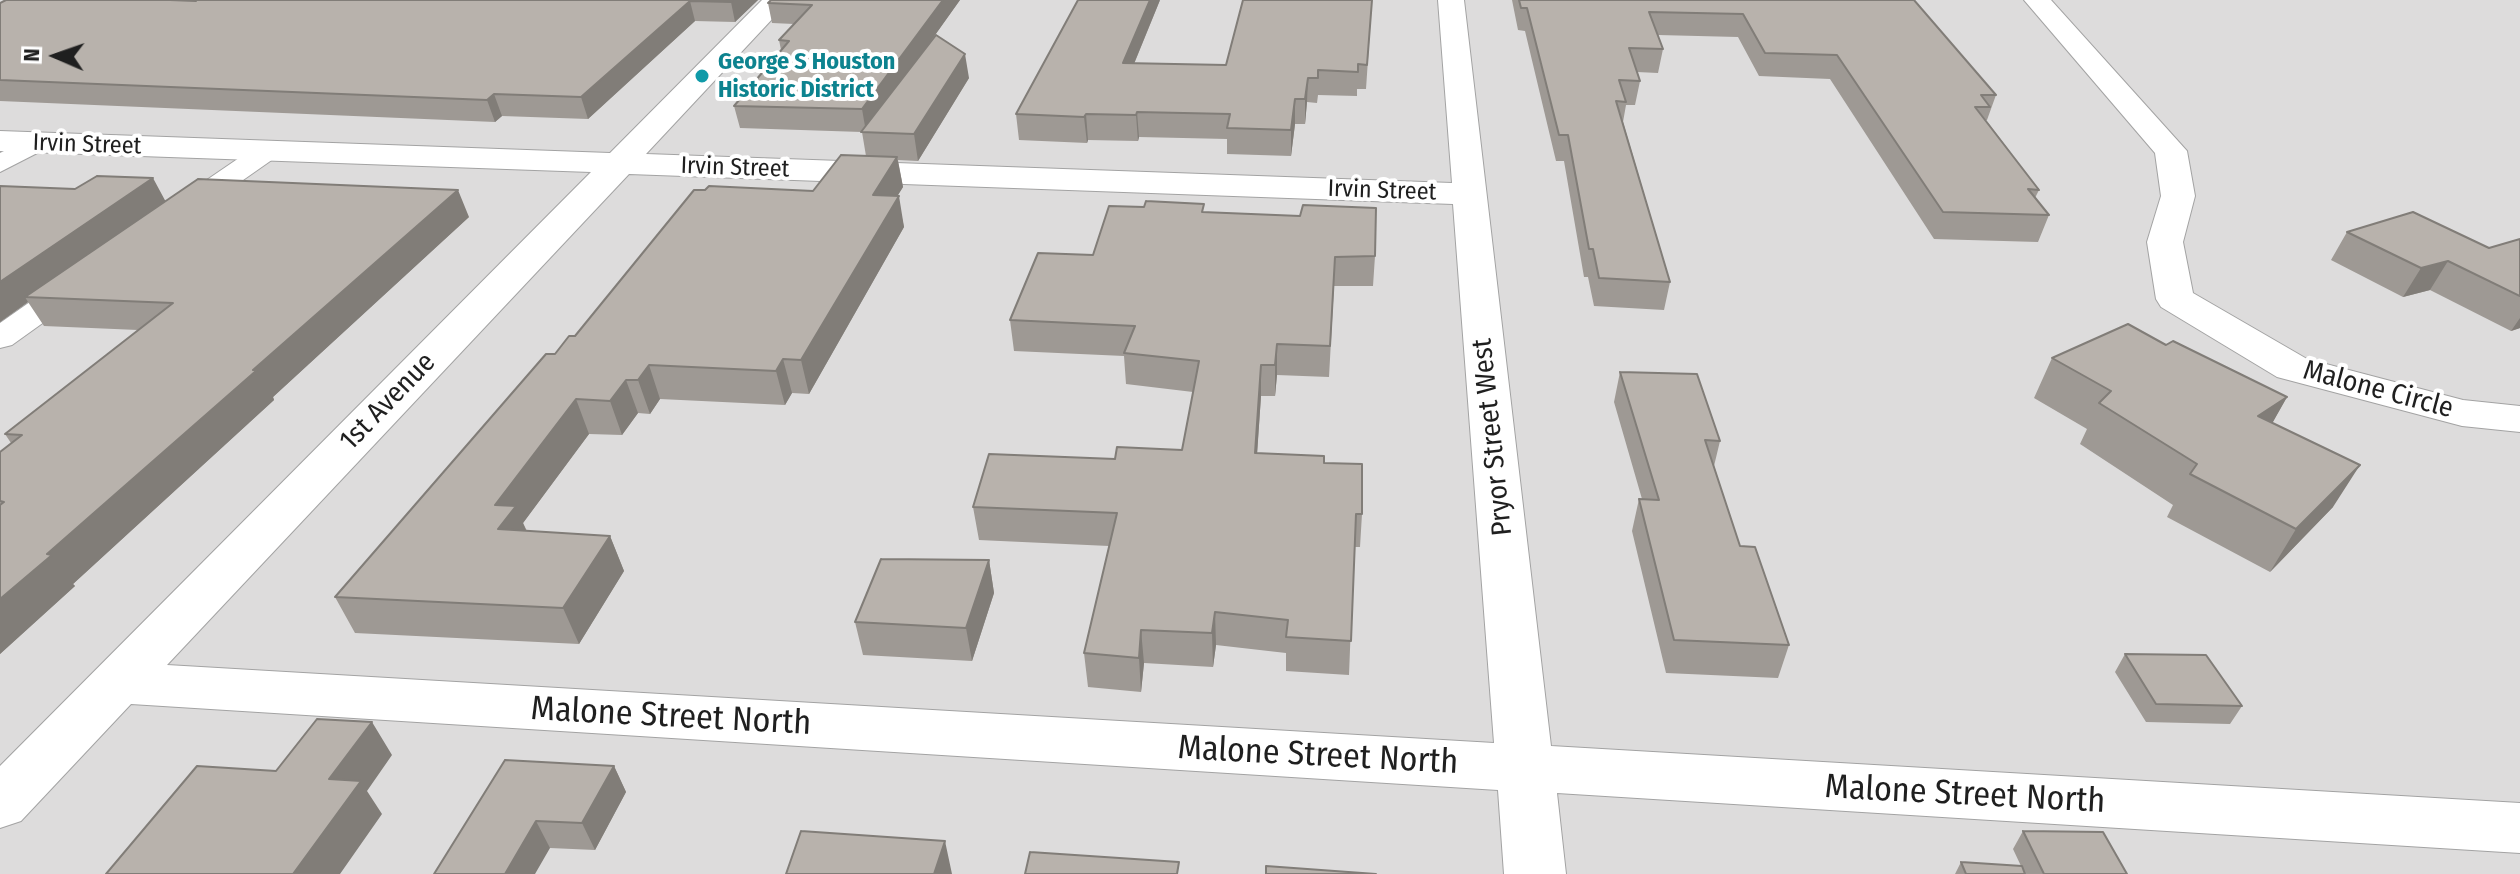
<!DOCTYPE html>
<style>
body{margin:0}
#map{position:relative;width:2520px;height:874px;overflow:hidden;background:#efece6;font-family:"Fira Sans Condensed",sans-serif}
canvas{display:block}
.north{position:absolute;left:16px;top:16px;width:80px;height:80px;-webkit-text-stroke:6px #fff;paint-order:stroke;rotate:272deg;font-size:22px;font-weight:700;line-height:32px;text-align:center;color:#1f1f1f}
.north::after{content:'';display:block;margin:auto;width:28px;height:36px;background:#1f1f1f;clip-path:polygon(50% 0,100% 100%,50% 72%,0 100%)}
</style>
<div id="map">
<canvas width="2520" height="874"></canvas>
<div class="north">N</div>
</div>
<script>
const ctx = document.querySelector('canvas').getContext('2d');
ctx.lineJoin = 'round';
function paint(path, color) { ctx.fillStyle = color; ctx.fill(path, 'evenodd'); }
const toPath = rows => new Path2D(rows.map(r => 'M' + r).join(''));
function stroke(path, color, width, dash) { ctx.strokeStyle = color; ctx.lineWidth = width; ctx.lineCap = dash ? 'butt' : 'round'; ctx.setLineDash(dash || []); ctx.stroke(path); }
function drawText(font, color, halo, rows, align = 'center') {
  ctx.font = font + ' "Fira Sans Condensed",sans-serif'; ctx.lineWidth = 8; ctx.setLineDash([]); ctx.textBaseline = 'middle'; ctx.strokeStyle = halo; ctx.fillStyle = color; for (const [text, x, y, turn = 0] of rows) {
    ctx.save(); ctx.translate(x, y); ctx.rotate((+turn || 0) * Math.PI / 180); ctx.textAlign = isNaN(turn) ? turn : align; if (halo) ctx.strokeText(text, 0, 0); ctx.fillText(text, 0, 0); ctx.restore();
  }
}
paint(toPath([
 [0,0,2520,0,2520,874,0,874]
]), '#dddcdc');
const service = toPath([
 [36,135,45,137,49,143,45,149,0,172,0,153,36,135],
 [267,143,276,145,280,151,276,157,196,213,186,215,176,213,172,207,176,201,258,145,267,143],
 [75,276,86,278,90,285,86,292,12,345,0,348,0,323,64,278,75,276]
]);
const minor = toPath([
 [762,0,790,0,646,154,1452,183,1438,0,1464,0,1551,746,2520,803,2520,853,1557,793,1566,874,1504,874,1498,790,131,704,21,821,0,828,0,766,591,172,0,151,0,131,610,153,762,0],
 [629,174,1453,204,1494,743,167,665,629,174],
 [2024,0,2051,0,2187,151,2195,196,2183,242,2193,293,2307,359,2463,400,2520,406,2520,432,2462,426,2277,377,2161,307,2156,299,2147,242,2161,196,2155,153,2024,0]
]);
stroke(service, '#a3a3a3', 2);
stroke(minor, '#a3a3a3', 2);
paint(service, '#fff');
paint(minor, '#fff');
paint(toPath([
 [196,0,758,0,735,22,695,21,588,119,502,116,495,122,0,101,0,3,196,1],
 [771,0,960,0,920,56,969,78,918,161,898,160,903,187,897,196,904,227,809,394,792,393,785,405,660,399,650,414,638,413,622,435,589,434,523,523,527,531,610,536,624,571,579,644,355,633,335,597,555,354,575,336,813,191,866,156,862,132,740,128,734,106,781,50,779,40,794,24,772,23,768,3],
 [1160,0,1134,64,1226,65,1372,0,1366,89,1357,89,1357,96,1318,95,1317,103,1307,102,1305,124,1295,124,1291,156,1227,154,1227,139,1139,137,1138,141,1088,140,1087,143,1019,140,1016,114],
 [1512,0,1914,0,1996,95,1987,120,1986,120,2039,190,2035,198,2049,215,2038,242,1934,239,1830,79,1759,76,1738,37,1658,35,1663,49,1658,73,1637,72,1640,81,1635,105,1626,105,1623,122,1670,282,1664,310,1594,306,1588,277,1584,277,1564,161,1556,161,1525,31,1518,30],
 [0,186,166,201,469,217,273,397,274,400,73,584,75,586,0,654,0,452,11,443,5,434,138,330,44,326,28,302,0,322],
 [1204,212,1375,256,1373,286,1334,286,1329,377,1277,375,1275,396,1261,396,1257,453,1324,463,1362,514,1360,547,1354,547,1349,675,1286,671,1286,653,1216,645,1213,667,1144,663,1141,692,1088,687,1084,653,1109,546,979,540,973,507,1115,459,1182,450,1193,392,1126,384,1124,356,1014,351,1010,320,1093,255],
 [2347,232,2489,248,2520,239,2520,328,2511,331,2430,290,2403,297,2331,260],
 [2166,345,2287,397,2272,423,2333,507,2270,572,2167,517,2173,505,2080,444,2087,429,2034,398,2052,358],
 [1620,372,1720,441,1714,466,1740,546,1789,645,1778,678,1666,673,1632,531,1639,499,1642,499,1614,402],
 [989,560,994,593,972,661,863,655,855,622],
 [2125,654,2242,706,2230,724,2146,722,2115,672],
 [614,766,626,792,595,850,550,848,434,874],
 [2023,831,2127,874,1955,874,1961,862,2021,866,2013,849]
]), '#9e9994');
paint(toPath([
 [733,0,758,0,735,22,731,2],
 [943,0,960,0,866,132,862,109],
 [1150,0,1160,0,1124,88,1123,63],
 [690,1,695,21,588,119,581,97],
 [965,54,969,78,918,161,914,134],
 [1308,78,1307,102,1305,124,1305,99],
 [494,94,502,116,495,122,487,100],
 [1295,99,1295,124,1291,156,1291,130],
 [1137,112,1139,137,1138,141,1136,115],
 [1086,114,1088,140,1087,143,1084,117],
 [897,157,903,187,879,226,873,195],
 [153,178,167,204,25,297,28,302,0,322,0,282],
 [458,190,469,217,273,397,274,400,73,584,75,586,0,654,0,599,47,554,253,370],
 [899,196,904,227,809,394,801,360],
 [2448,261,2430,290,2403,297,2421,268],
 [2520,318,2520,328,2511,331],
 [1277,344,1277,375,1275,396,1275,365],
 [783,359,792,393,785,405,776,371],
 [649,365,660,399,650,414,638,380],
 [1261,365,1261,396,1255,485,1255,453],
 [626,380,638,413,622,435,610,401],
 [2287,397,2264,438,2258,416],
 [576,399,589,434,523,523,531,542,498,529,495,505],
 [2360,465,2333,507,2270,572,2296,529],
 [610,536,624,571,579,644,563,608],
 [989,560,994,593,972,661,966,628],
 [1215,612,1216,645,1213,667,1212,633],
 [1141,630,1144,663,1141,692,1139,658],
 [372,722,392,755,367,791,382,814,340,874,293,874,329,779],
 [614,766,626,792,595,850,582,823],
 [536,821,550,848,535,874,505,874],
 [945,841,952,874,934,874]
]), '#817d78');
const building = toPath([
 [6,0,170,0,196,1,196,0,733,0,731,2,690,1,581,97,494,94,487,100,0,80,0,3,6,0],
 [771,0,943,0,862,109,734,106,789,41,779,40,812,5,768,3,771,0],
 [1078,0,1150,0,1123,63,1226,65,1243,0,1372,0,1367,65,1358,64,1358,72,1318,70,1318,78,1308,78,1305,99,1295,99,1291,130,1227,128,1230,114,1137,112,1136,115,1086,114,1084,117,1016,114,1078,0],
 [1519,0,1914,0,1996,95,1981,95,1990,107,1975,107,2039,190,2028,189,2049,215,1943,212,1837,55,1765,53,1743,14,1649,12,1663,49,1629,48,1640,81,1619,80,1626,102,1616,101,1670,282,1599,278,1593,249,1589,249,1568,135,1559,135,1527,8,1521,8,1519,0],
 [936,35,965,54,914,134,861,132,936,35],
 [841,155,897,157,873,195,899,196,801,360,783,359,776,371,649,365,638,380,626,380,610,401,576,399,495,505,516,506,498,529,610,536,563,608,335,597,546,354,555,354,569,336,575,336,694,190,705,190,709,186,813,191,841,155],
 [97,176,153,178,0,282,0,186,75,189,97,176],
 [198,179,458,190,253,370,257,370,47,554,52,555,0,599,0,505,4,502,0,501,0,452,22,435,5,434,173,303,25,297,198,179],
 [1146,201,1204,204,1202,212,1300,216,1303,205,1376,208,1375,256,1335,257,1330,346,1277,344,1275,365,1261,365,1255,453,1324,456,1324,463,1362,464,1362,514,1356,514,1351,641,1286,637,1288,620,1215,612,1212,633,1141,630,1139,658,1084,653,1117,513,973,507,989,454,1115,459,1117,447,1182,450,1199,361,1124,353,1135,326,1010,320,1038,253,1093,255,1109,206,1144,207,1146,201],
 [2413,212,2489,248,2520,239,2520,296,2448,261,2421,268,2347,232,2413,212],
 [2128,324,2166,345,2173,341,2287,397,2258,416,2360,465,2296,529,2190,474,2197,464,2099,403,2111,391,2052,358,2128,324],
 [1620,372,1697,374,1720,441,1705,440,1740,546,1755,547,1789,645,1674,640,1639,499,1659,500,1620,372],
 [881,559,989,560,966,628,855,622,881,559],
 [2125,654,2206,655,2242,706,2156,704,2125,654],
 [317,719,372,722,329,779,361,781,293,874,106,874,197,766,276,771,317,719],
 [505,760,614,766,582,823,536,821,505,874,434,874,505,760],
 [801,831,945,841,934,874,786,874,801,831],
 [2023,831,2103,832,2127,874,2044,874,2023,831],
 [1030,852,1179,862,1177,874,1025,874,1030,852],
 [1961,862,2022,866,2025,874,1966,874,1961,862],
 [1266,866,1376,874,1266,874,1266,866]
]);
paint(building, '#b8b2ac');
stroke(building, '#817d78', 2);
for (const [x, y, r, color] of [
 [702,76,8,"#0f9aa8"]
]) { const dot = new Path2D(); dot.arc(x, y, r, 0, 2 * Math.PI); ctx.fillStyle = color; ctx.fill(dot); stroke(dot, '#fff', 3); }
drawText('bold 24px', '#0d838f', '#fff', [
 ["George S Houston",718,62],
 ["Historic District",718,90]
], 'left');
drawText('24px', '#1f1f1f', '#fff', [
 ["Irvin Street",87,145,2],
 ["Irvin Street",735,168,2],
 ["Irvin Street",1382,191,2]
]);
drawText('28px', '#1f1f1f', '#fff', [
 ["Malone Circle",2378,390,15],
 ["1st Avenue",388,402,-46],
 ["Pryor Street West",1493,437,-96]
]);
drawText('34px', '#1f1f1f', '#fff', [
 ["Malone Street North",671,717,3],
 ["Malone Street North",1318,756,3],
 ["Malone Street North",1965,795,3]
]);
</script>
